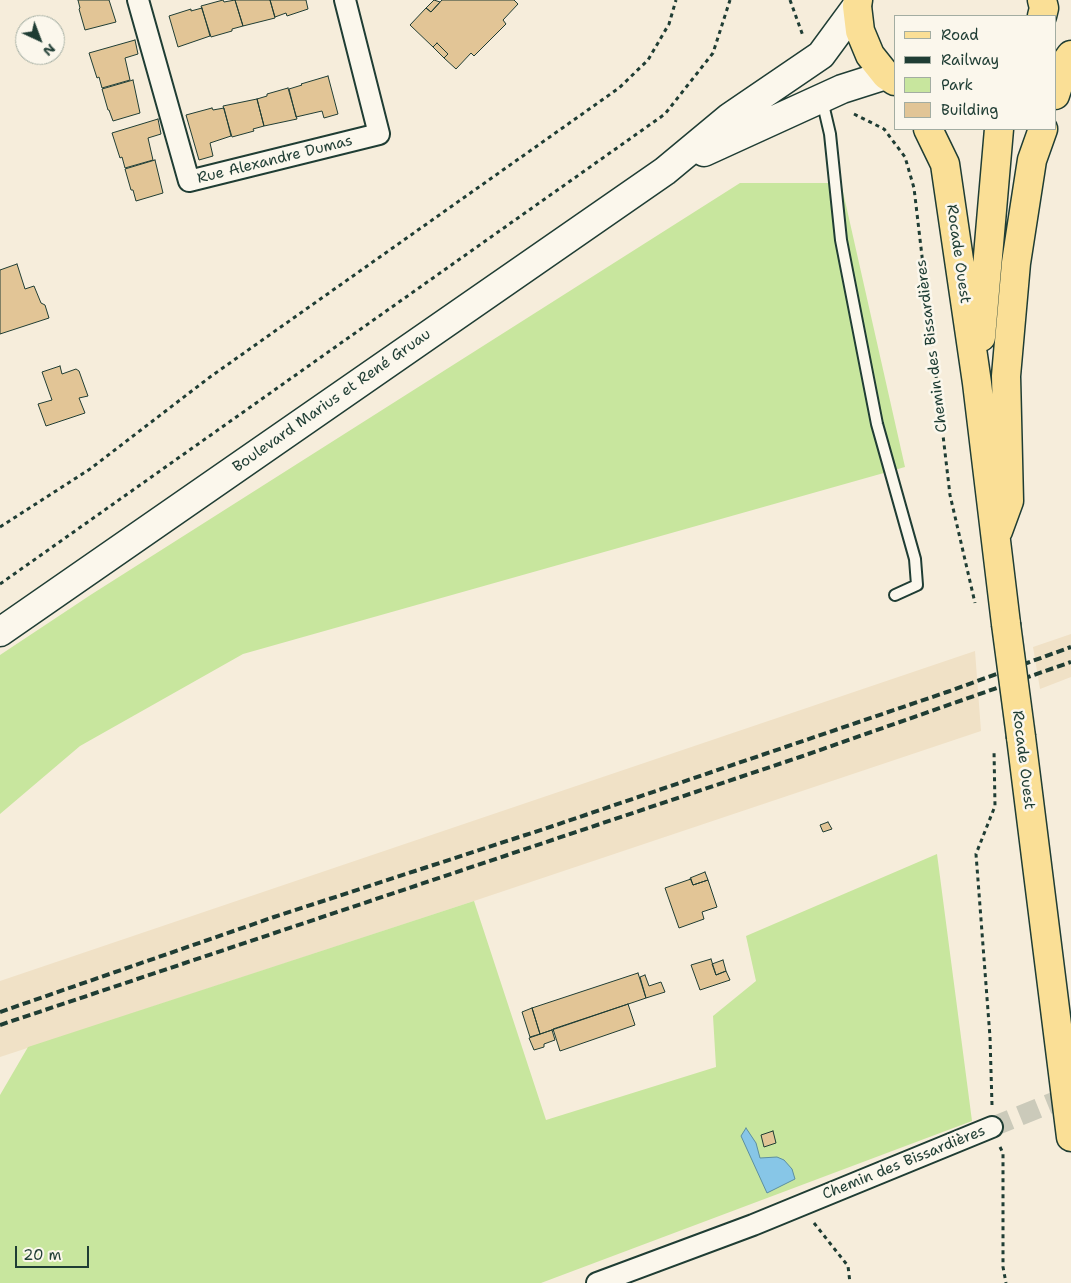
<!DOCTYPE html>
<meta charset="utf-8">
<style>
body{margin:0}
#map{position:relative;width:1071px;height:1283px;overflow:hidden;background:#f6eddb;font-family:"Shantell Sans",sans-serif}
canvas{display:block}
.legend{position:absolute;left:894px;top:15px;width:162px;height:115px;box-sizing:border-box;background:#fbf7ec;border:1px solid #a3ada2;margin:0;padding:6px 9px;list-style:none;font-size:15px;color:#1f3d34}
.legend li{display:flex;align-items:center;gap:10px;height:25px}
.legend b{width:25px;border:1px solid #a3ada2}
.north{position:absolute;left:15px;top:15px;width:50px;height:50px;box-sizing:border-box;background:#fbf7ec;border:1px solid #a3ada2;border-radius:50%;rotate:137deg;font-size:14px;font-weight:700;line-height:20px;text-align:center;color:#1f3d34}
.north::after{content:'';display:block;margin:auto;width:18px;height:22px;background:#1f3d34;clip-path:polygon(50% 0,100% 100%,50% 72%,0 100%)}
.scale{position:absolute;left:15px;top:1246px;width:74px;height:22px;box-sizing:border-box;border:2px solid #1f3d34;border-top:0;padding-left:6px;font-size:15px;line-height:18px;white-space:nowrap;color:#1f3d34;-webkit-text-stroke:4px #fbf7ec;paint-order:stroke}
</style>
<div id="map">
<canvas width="1071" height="1283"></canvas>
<ul class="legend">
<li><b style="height:6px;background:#fadf96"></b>Road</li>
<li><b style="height:6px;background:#1f3d34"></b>Railway</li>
<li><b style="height:14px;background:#c8e69e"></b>Park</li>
<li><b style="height:14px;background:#e2c596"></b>Building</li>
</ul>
<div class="north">N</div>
<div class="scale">20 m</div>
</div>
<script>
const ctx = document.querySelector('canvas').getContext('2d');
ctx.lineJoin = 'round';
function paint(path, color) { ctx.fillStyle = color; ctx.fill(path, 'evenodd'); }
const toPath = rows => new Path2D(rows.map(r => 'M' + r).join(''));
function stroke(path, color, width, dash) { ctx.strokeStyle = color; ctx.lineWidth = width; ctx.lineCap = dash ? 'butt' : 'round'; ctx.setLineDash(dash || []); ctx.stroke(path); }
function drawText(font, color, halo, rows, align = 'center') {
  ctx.font = font + ' "Shantell Sans",sans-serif'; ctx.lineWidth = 5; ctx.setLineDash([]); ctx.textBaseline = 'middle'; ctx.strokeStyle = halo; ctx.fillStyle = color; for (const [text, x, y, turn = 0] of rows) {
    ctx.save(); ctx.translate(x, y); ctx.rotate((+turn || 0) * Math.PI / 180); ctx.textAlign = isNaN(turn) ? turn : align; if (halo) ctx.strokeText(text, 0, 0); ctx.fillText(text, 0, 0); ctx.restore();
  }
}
paint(toPath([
 [1071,634,1071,677,1040,689,1033,647],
 [975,651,981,731,474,901,0,1057,0,981]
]), '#f0e1c6');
paint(toPath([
 [740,183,841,183,905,467,243,654,80,746,0,814,0,655,92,594],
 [937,854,972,1121,541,1283,0,1283,0,1095,28,1047,474,901,546,1120,716,1067,713,1016,756,981,746,936]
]), '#c8e69e');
const water = toPath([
 [746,1128,756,1143,760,1158,777,1157,784,1160,792,1169,795,1179,767,1193,741,1136,746,1128]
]);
paint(water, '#87c6e7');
stroke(water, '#5d8f9f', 1);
const building = toPath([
 [78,0,109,0,116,22,85,30,79,9,80,8,78,0],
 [223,0,224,2,235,0,243,26,232,29,232,31,211,37,201,6,223,0],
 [235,0,270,0,275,18,243,26,235,0],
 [270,0,306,0,308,9,287,16,286,13,275,17,270,0],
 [434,0,440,2,431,12,426,8,434,0],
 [442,0,514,0,518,4,503,20,506,24,474,56,471,53,456,69,444,58,448,54,437,43,433,47,410,25,426,8,431,12,442,0],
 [202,8,210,36,178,47,169,16,191,9,191,11,202,8],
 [135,40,138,54,125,58,130,80,102,88,99,77,97,78,89,53,135,40],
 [437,43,448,54,444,58,433,47,437,43],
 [328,76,338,114,324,118,322,111,296,117,289,89,302,85,301,84,328,76],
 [133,80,140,113,113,121,109,110,108,110,102,89,133,80],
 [288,88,297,119,264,126,257,99,267,96,267,94,288,88],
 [257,99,264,126,253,129,254,131,232,137,223,106,257,99],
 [212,108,213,110,224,108,231,136,210,143,213,156,199,160,186,115,212,108],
 [158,119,161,134,148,138,153,160,125,168,122,157,120,158,112,133,158,119],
 [155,160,163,193,136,201,133,190,131,190,125,169,155,160],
 [17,264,25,289,34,286,41,303,45,305,49,318,0,334,0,270,17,264],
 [60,366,62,374,76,369,79,371,88,396,79,398,85,413,46,426,38,404,52,400,42,372,60,366],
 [828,822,832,829,823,832,820,825,828,822],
 [705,872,708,880,693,885,690,878,705,872],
 [691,879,693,885,708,880,717,907,702,912,704,919,679,928,665,888,691,879],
 [711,959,716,975,726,971,730,980,700,990,691,965,711,959],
 [723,960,726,971,716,975,712,964,723,960],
 [638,973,646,998,540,1034,532,1008,638,973],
 [645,975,649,986,661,982,665,992,646,998,640,977,645,975],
 [628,1004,635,1025,560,1051,553,1029,628,1004],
 [532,1008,540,1034,530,1037,522,1012,532,1008],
 [552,1030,555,1040,544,1044,544,1047,534,1050,529,1038,552,1030],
 [773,1131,776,1143,764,1147,761,1135,773,1131]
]);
paint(building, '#e2c596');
stroke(building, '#1f3d34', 1);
stroke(toPath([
 [992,1127,1071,1095]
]), '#cbcaba', 20, [20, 10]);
const lane = toPath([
 [822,100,830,134,841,240,877,424,915,559,917,585,895,595]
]);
const street = toPath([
 [138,0,189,181,379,134,345,0],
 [597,1283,753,1225,992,1127]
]);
const secondary = toPath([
 [704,152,842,89,886,75],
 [0,632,665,171,730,117,821,55,857,6]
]);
const primary = toPath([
 [858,0,857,6,860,31,870,55,886,75,895,81],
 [1042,16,1044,8,1042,0],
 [1055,95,1066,62,1071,55],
 [928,129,945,164,977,383,1006,624],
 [981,337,999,129],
 [998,531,1009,501,1006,376,1016,263,1032,160,1043,129],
 [1021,737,1071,1137]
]);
stroke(lane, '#1f3d34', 14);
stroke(street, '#1f3d34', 24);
stroke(secondary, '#1f3d34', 31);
stroke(primary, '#1f3d34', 31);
stroke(toPath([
 [790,0,803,36],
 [854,114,884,129,905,157,914,188,950,495,975,603],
 [0,527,90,469,210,377,619,88,648,60,669,24,676,0],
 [0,584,665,114,713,53,730,0],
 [992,1105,990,1037,976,854,995,806,994,750],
 [1000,1147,1003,1153,1003,1267,1006,1283],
 [814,1223,848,1266,850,1283]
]), '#1f3d34', 3, [4, 4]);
stroke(lane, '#fbf7ec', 10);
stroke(street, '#fbf7ec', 20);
stroke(secondary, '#fbf7ec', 28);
stroke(primary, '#fadf96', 28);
stroke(toPath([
 [0,1012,274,917,553,826,947,692,1071,647],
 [0,1025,800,757,1071,662]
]), '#1f3d34', 4, [8, 4]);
const primaryBridge = toPath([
 [1006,624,1021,737]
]);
stroke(primaryBridge, '#1f3d34', 31, []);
stroke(primaryBridge, '#fadf96', 28);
drawText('15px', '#1f3d34', '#fbf7ec', [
 ["Rue Alexandre Dumas",275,160,-14],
 ["Rocade Ouest",958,254,82],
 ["Chemin des Bissardières",932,346,-97],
 ["Boulevard Marius et René Gruau",332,401,-35],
 ["Rocade Ouest",1023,760,83],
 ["Chemin des Bissardières",904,1163,-22]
]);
</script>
